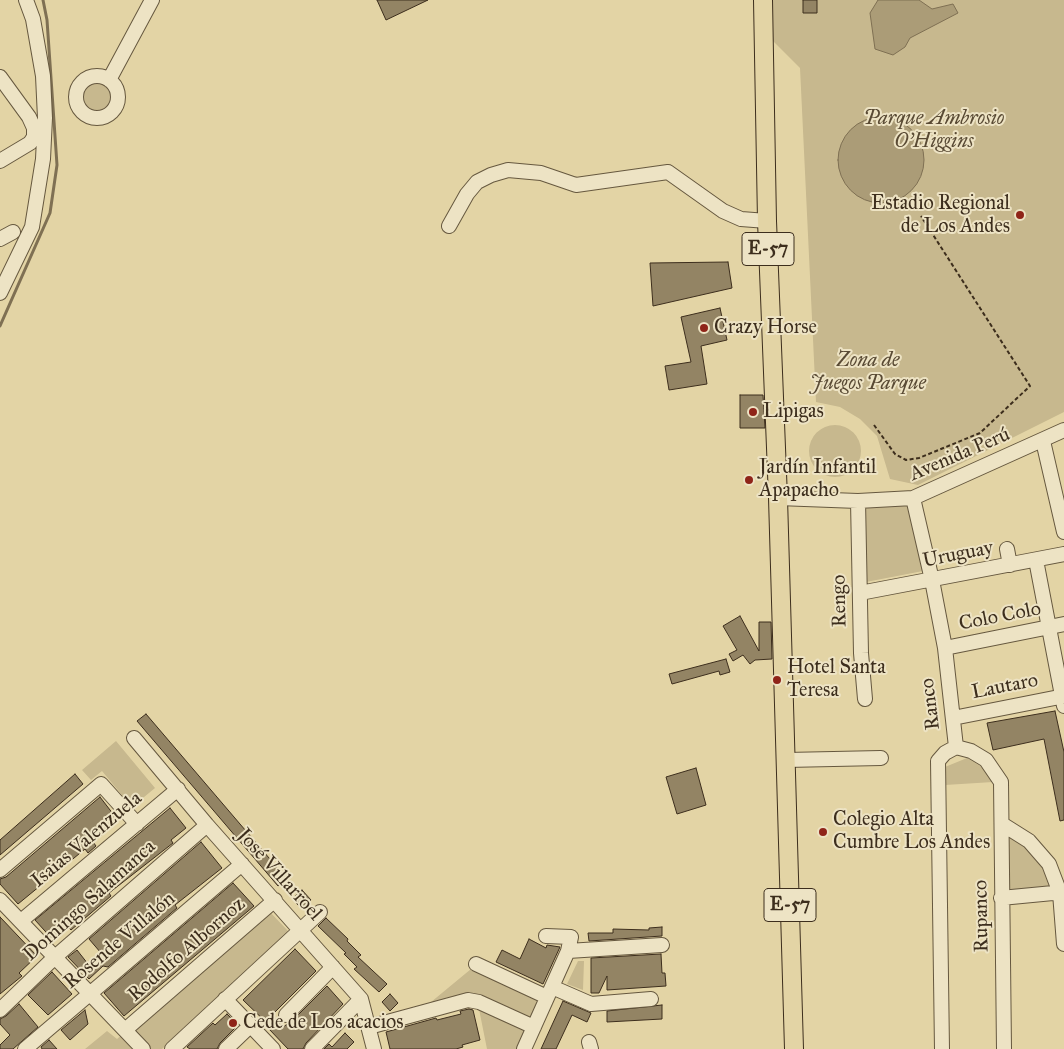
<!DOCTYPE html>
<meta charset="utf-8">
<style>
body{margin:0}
canvas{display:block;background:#e3d4a5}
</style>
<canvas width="1064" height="1049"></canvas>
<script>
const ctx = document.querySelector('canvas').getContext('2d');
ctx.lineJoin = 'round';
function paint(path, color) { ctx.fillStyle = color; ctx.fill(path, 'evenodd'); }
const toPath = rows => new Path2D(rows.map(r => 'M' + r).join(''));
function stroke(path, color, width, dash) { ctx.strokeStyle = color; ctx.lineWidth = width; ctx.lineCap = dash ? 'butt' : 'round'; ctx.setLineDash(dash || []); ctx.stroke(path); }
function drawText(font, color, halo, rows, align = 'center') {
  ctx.font = font + ' "IM FELL Great Primer",serif'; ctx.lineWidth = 4; ctx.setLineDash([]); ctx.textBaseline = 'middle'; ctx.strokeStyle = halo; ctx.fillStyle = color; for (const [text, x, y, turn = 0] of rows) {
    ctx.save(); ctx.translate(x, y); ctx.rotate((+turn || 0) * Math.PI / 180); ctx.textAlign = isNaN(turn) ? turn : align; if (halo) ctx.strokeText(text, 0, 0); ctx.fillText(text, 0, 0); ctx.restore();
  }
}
paint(toPath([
 [769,0,1064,0,1064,412,918,485,890,479,877,436,860,419,840,407,816,402,800,68,771,39],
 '80 97a17 17 0 1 1 34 0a17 17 0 1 1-34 0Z',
 '809 451a26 26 0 1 1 52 0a26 26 0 1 1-52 0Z',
 [908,503,923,571,866,582,863,507],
 [116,741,155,788,132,807,102,771,91,780,82,770],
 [967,758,980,766,993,778,993,782,945,785,945,767],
 [1007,831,1025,843,1045,867,1055,889,1006,893],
 [269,911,289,932,162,1049,85,1049,107,1031,117,1039],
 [578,961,584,961,583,990,567,984],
 [471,969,541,999,531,1021,478,996,425,1007],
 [479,1009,525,1030,516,1049,487,1049]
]), '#c7b88e');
const water = toPath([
 [878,0,919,0,932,9,953,4,958,13,910,38,905,47,893,55,875,49,870,13,878,0],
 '838 160a43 43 0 1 1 86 0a43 43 0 1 1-86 0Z'
]);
paint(water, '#ab9c77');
stroke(water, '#7f7053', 1);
stroke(toPath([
 [0,326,50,213,57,165,47,20,43,0]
]), '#7f7053', 3);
const building = toPath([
 [377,0,428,0,386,20,377,0],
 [803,0,817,0,817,13,803,13,803,0],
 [728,262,732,288,653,306,650,263,728,262],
 [720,308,727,340,701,346,707,384,669,390,665,366,691,362,681,317,720,308],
 [740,395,763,395,765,428,740,428,740,395],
 [740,616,759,651,759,622,771,622,772,659,755,660,750,664,743,655,733,661,729,654,737,650,723,626,740,616],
 [726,659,730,672,720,675,719,671,672,684,669,674,726,659],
 [1055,711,1064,752,1064,820,1060,821,1044,739,993,750,987,723,1055,711],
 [146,714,287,879,278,886,137,721,146,714],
 [696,768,706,805,677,814,666,777,696,768],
 [75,774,83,784,0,855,0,840,75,774],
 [100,797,117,819,101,832,103,834,93,842,96,846,88,853,85,849,18,904,0,884,0,879,6,877,100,797],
 [170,808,186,828,171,840,173,843,109,893,111,896,71,930,69,928,54,941,35,920,170,808],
 [201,842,222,868,175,905,177,908,108,967,103,966,89,979,68,957,77,950,88,964,101,953,89,939,201,842],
 [233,883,254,906,124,1016,104,993,233,883],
 [302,890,311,900,302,909,292,899,302,890],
 [0,917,37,956,19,973,22,976,0,994,0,917],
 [326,918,348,939,347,941,361,955,358,957,387,984,379,992,354,969,357,967,344,954,346,953,318,926,326,918],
 [662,927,662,936,589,941,588,933,613,933,613,929,649,930,649,928,662,927],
 [529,939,546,948,547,945,560,947,543,984,496,962,502,950,520,959,529,939],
 [295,949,316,971,272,1015,283,1027,292,1021,327,986,343,1004,306,1043,303,1049,288,1049,269,1029,271,1027,243,1000,295,949],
 [661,954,662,973,665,973,666,986,607,990,607,976,599,993,591,993,591,958,661,954],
 [52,972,72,994,48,1015,28,995,52,972],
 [390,994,398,1003,390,1011,382,1002,390,994],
 [563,1001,591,1013,587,1022,572,1015,556,1049,541,1049,563,1001],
 [19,1004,38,1027,13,1049,0,1049,0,1045,10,1035,0,1024,0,1019,6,1016,19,1004],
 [662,1005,662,1019,607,1022,607,1011,662,1005],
 [469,1009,473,1010,480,1040,462,1045,463,1047,456,1049,390,1049,386,1032,436,1018,437,1020,461,1014,460,1011,469,1009],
 [85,1010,88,1024,70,1040,61,1030,85,1010],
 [227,1014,238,1025,220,1043,217,1049,190,1049,187,1047,213,1023,215,1025,227,1014],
 [345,1033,354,1042,347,1049,324,1049,329,1044,332,1047,345,1033],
 [49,1040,57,1049,42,1049,41,1047,49,1040]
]);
paint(building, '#938464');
stroke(building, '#3d2e1d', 1);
const minor = toPath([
 '76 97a21 21 0 1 1 42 0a21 21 0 1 1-42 0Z',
 [0,77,29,117,34,128,34,137,30,143,0,161],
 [109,80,152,0],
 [449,226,467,194,477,182,491,175,508,170,541,173,576,185,668,172,723,211,741,219,767,221],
 [0,239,13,232],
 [0,293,32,227,43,159,45,118,43,76,33,19,26,0],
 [1043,441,1064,532],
 [778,498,858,501,913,498,1064,430],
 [913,498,932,580,945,648,956,747,945,753,938,761,942,1049],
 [858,501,861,653,865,699],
 [1007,549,1010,565],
 [1036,560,1064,706],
 [860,593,1064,554],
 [945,648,1064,624],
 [953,718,1064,696],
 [134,738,207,825,361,999,374,1049],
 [956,747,971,751,986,760,1001,782,1004,1049],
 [786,760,881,758],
 [1002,824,1029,841,1049,864,1060,893,1064,944],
 [0,870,101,784,137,824],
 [1001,898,1064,892],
 [0,900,143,1049],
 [21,921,178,789],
 [568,951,662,945],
 [476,964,547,997],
 [552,987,591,1004,651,999],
 [225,999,273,1049],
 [0,1010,55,957,207,825],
 [286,1015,333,967],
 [369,1027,468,1000,479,1002,534,1027],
 [125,1030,275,900],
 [589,1042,591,1049],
 [25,1049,242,864],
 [172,1049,320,912],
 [226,1049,250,1026],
 [312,1049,361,999],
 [524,1049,568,951,571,937,546,936]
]);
const major = toPath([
 [763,0,767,221,778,498,794,1049]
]);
stroke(minor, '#66583f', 16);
stroke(major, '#3d2e1d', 20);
stroke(toPath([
 [874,425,895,454,906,460,919,458,980,433,1030,386,921,216]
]), '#3d2e1d', 2, [4, 2.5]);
stroke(minor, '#ede3c4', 14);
stroke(major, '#e3d4a5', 18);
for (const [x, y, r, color] of [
 [1020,215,5,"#8f2418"],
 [704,328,5,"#8f2418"],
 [753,412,5,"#8f2418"],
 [749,480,5,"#8f2418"],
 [777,680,5,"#8f2418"],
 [823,832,5,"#8f2418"],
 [233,1023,5,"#8f2418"]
]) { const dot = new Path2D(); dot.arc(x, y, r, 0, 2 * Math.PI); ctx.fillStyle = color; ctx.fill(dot); stroke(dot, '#ede3c4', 2); }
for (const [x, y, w] of [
 [768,249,52],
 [790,905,52]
]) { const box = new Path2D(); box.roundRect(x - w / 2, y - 16.5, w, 33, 4); ctx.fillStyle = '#ede3c4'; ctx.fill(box); stroke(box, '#3d2e1d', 1); }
drawText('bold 19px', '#3d2e1d', null, [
 ["E-57",768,249],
 ["E-57",790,905]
]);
drawText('italic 20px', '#594a34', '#ede3c4', [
 ["Parque Ambrosio",934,119],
 ["O'Higgins",934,142],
 ["Zona de",868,361],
 ["Juegos Parque",868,384]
]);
drawText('20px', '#3d2e1d', '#ede3c4', [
 ["Estadio Regional",1010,204,"right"],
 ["de Los Andes",1010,227,"right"],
 ["Crazy Horse",714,328],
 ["Lipigas",763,412],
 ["Jardín Infantil",759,468],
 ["Apapacho",759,491],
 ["Hotel Santa",787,668],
 ["Teresa",787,691],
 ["Colegio Alta",833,820],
 ["Cumbre Los Andes",833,843],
 ["Cede de Los acacios",243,1023]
], 'left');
drawText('20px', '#3d2e1d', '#ede3c4', [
 ["Avenida Perú",960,455,-23],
 ["Uruguay",958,555,-11],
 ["Rengo",840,601,-91],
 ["Colo Colo",1000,617,-11],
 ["Lautaro",1005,687,-11],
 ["Ranco",931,704,-97],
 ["Isaias Valenzuela",87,840,-40],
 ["José Villarroel",279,875,48],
 ["Domingo Salamanca",90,901,-42],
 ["Rupanco",982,916,-91],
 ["Rosende Villalón",120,941,-40],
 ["Rodolfo Albornoz",187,950,-41]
]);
</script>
